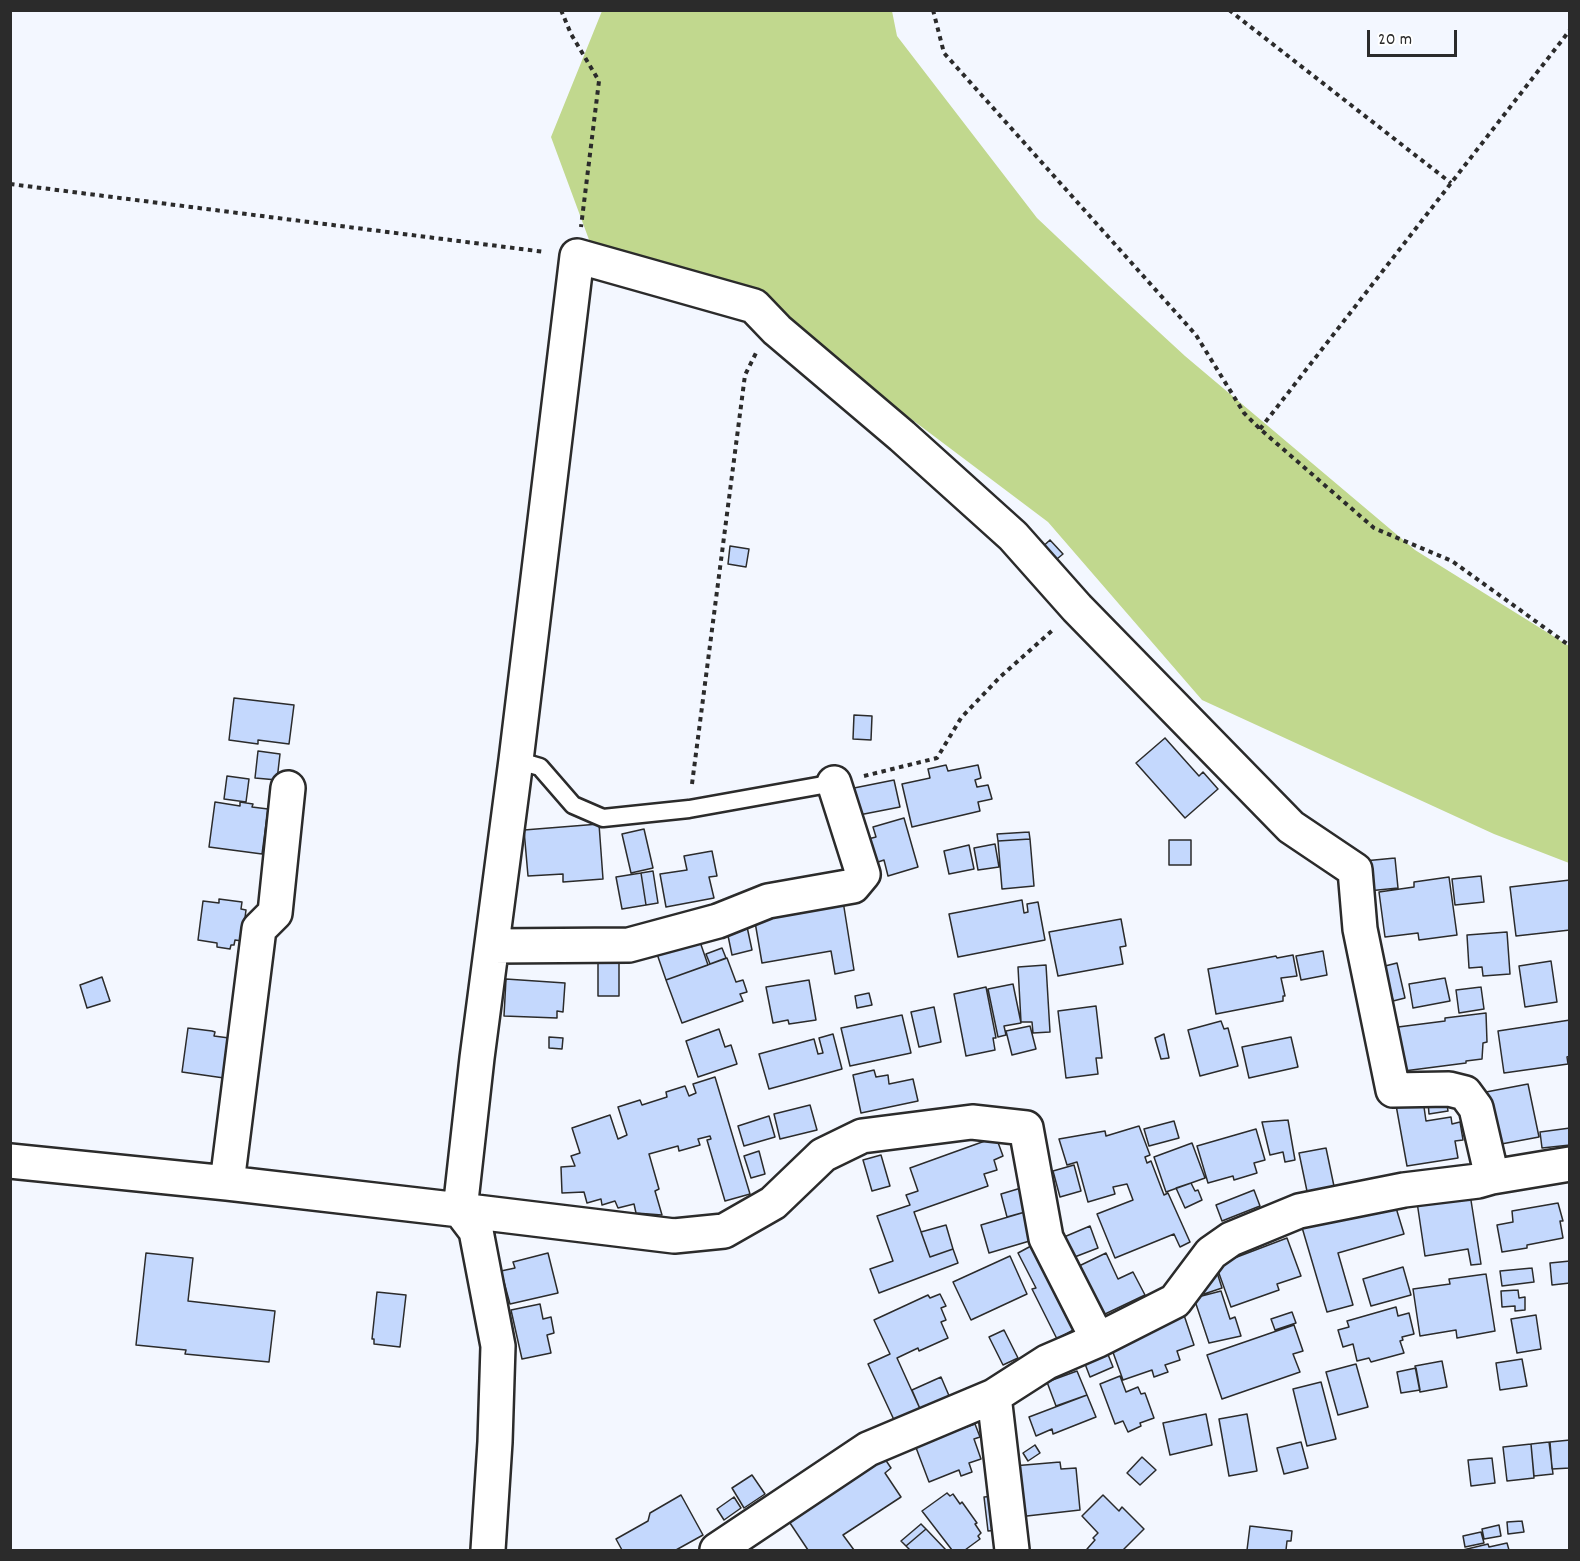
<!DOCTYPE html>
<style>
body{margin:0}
#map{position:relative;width:1580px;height:1561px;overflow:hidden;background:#f3f7ff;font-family:Dekko,sans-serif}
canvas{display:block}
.frame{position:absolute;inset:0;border:12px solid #2b2b2b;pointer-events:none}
.scale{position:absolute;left:1367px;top:30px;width:90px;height:27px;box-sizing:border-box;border:3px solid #2b2b2b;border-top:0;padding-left:8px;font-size:18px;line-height:21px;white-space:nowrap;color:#2b2b2b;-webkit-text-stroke:4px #fff;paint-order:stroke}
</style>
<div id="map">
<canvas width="1580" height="1561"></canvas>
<div class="frame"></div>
<div class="scale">20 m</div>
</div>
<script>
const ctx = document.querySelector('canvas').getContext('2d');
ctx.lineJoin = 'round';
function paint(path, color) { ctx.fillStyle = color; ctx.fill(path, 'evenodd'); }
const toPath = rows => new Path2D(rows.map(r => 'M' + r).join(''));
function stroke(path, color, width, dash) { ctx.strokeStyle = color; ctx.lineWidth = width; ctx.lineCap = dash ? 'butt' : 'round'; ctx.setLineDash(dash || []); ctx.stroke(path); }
paint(toPath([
 [602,11,892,11,897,36,1037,218,1109,286,1185,356,1415,550,1569,646,1569,863,1494,834,1202,700,1048,522,789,327,598,264,551,137]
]), '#c1d88e');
const building = toPath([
 [1050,540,1063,554,1052,563,1039,550,1050,540],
 [730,546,749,549,746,567,728,564,730,546],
 [234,698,294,705,289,744,258,740,258,744,229,740,234,698],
 [854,715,872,716,871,740,853,739,854,715],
 [1165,738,1199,776,1203,772,1218,789,1185,818,1136,763,1165,738],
 [258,751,280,754,277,780,255,778,258,751],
 [946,765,948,771,978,765,981,778,975,780,977,787,988,785,992,799,978,802,980,811,912,827,902,784,930,778,928,769,946,765],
 [227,776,249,779,246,802,224,799,227,776],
 [894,780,900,807,859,815,854,788,894,780],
 [215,802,240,806,240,802,253,804,252,807,268,809,262,854,209,847,215,802],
 [904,818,918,867,888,876,884,860,875,863,868,839,876,837,873,827,904,818],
 [599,824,603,879,563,882,563,874,528,876,524,830,599,824],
 [644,829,653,868,631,873,622,834,644,829],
 [1029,832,1030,839,998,841,997,834,1029,832],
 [1030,839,1034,886,1002,889,998,841,1030,839],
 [1169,840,1191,840,1191,865,1169,865,1169,840],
 [995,844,999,867,978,870,974,848,995,844],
 [969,845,974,869,949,874,944,851,969,845],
 [712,851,717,876,709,877,714,898,666,907,660,874,687,870,684,856,712,851],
 [1395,858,1398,888,1368,891,1364,861,1395,858],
 [653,871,658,903,646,905,641,873,653,871],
 [641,873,646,905,622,909,616,877,641,873],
 [1481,876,1484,902,1455,905,1452,879,1481,876],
 [1449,877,1457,935,1419,940,1418,933,1385,937,1379,892,1414,887,1414,882,1449,877],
 [1570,880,1570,930,1516,936,1510,887,1570,880],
 [219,899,242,902,241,909,246,910,242,941,235,940,234,945,231,945,230,949,217,947,217,943,198,940,203,901,219,903,219,899],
 [1022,900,1024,913,1028,912,1027,904,1038,902,1045,940,958,957,949,914,1022,900],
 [843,901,854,970,835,974,831,951,762,963,754,916,843,901],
 [1121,919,1126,946,1120,947,1123,964,1058,976,1049,932,1121,919],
 [746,922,752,950,732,955,726,926,746,922],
 [1507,932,1510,974,1483,976,1482,967,1469,968,1467,935,1507,932],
 [698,936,708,965,666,980,656,951,698,936],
 [722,948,726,958,710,964,706,954,722,948],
 [1323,951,1327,975,1301,980,1296,956,1323,951],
 [1293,955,1297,976,1281,978,1285,996,1283,996,1283,1001,1216,1014,1208,969,1276,956,1277,958,1293,955],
 [598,957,619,958,619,996,598,996,598,957],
 [727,958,736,982,743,980,747,992,740,994,743,1001,682,1023,666,980,727,958],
 [1551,961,1557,1002,1525,1007,1519,966,1551,961],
 [1397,963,1405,998,1393,1001,1385,966,1397,963],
 [1046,965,1050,1032,1033,1033,1032,1022,1021,1022,1018,967,1046,965],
 [102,977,110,1001,87,1008,80,985,102,977],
 [1445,978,1450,1001,1413,1008,1409,984,1445,978],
 [506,979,565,983,563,1012,557,1011,557,1018,504,1016,506,979],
 [809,980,816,1020,789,1024,788,1020,773,1023,766,987,809,980],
 [1013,984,1021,1023,1004,1026,1006,1035,998,1037,988,989,1013,984],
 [986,987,996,1038,993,1038,995,1050,966,1056,954,994,986,987],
 [1481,987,1484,1009,1459,1013,1456,990,1481,987],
 [869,993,872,1005,857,1008,855,996,869,993],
 [1096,1006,1102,1058,1096,1058,1098,1074,1066,1078,1058,1011,1096,1006],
 [934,1007,941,1042,919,1047,911,1012,934,1007],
 [1486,1013,1487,1042,1483,1043,1482,1059,1466,1061,1466,1063,1404,1071,1398,1027,1445,1021,1445,1018,1486,1013],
 [902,1015,911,1053,850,1066,841,1028,902,1015],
 [1570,1020,1570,1056,1567,1057,1568,1064,1504,1073,1498,1031,1570,1020],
 [1221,1021,1224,1029,1228,1028,1238,1066,1200,1076,1188,1030,1221,1021],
 [1030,1026,1036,1049,1012,1055,1006,1031,1030,1026],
 [188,1028,212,1031,215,1032,214,1036,229,1038,224,1078,182,1072,188,1028],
 [719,1029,725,1047,731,1045,737,1064,698,1077,686,1041,719,1029],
 [833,1034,842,1069,769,1089,759,1054,814,1039,818,1054,823,1053,819,1038,833,1034],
 [1164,1034,1169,1058,1161,1059,1155,1038,1164,1034],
 [549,1037,563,1038,562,1049,549,1048,549,1037],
 [1291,1037,1298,1067,1249,1078,1242,1047,1291,1037],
 [874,1070,876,1077,888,1075,889,1084,913,1079,918,1101,861,1113,853,1075,874,1070],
 [715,1077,750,1194,725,1201,707,1140,711,1139,710,1136,698,1139,700,1145,679,1151,678,1146,649,1154,659,1189,655,1191,662,1215,636,1213,634,1204,618,1208,615,1201,602,1205,601,1199,587,1203,584,1192,562,1193,561,1167,575,1166,571,1156,580,1153,572,1128,610,1115,618,1139,627,1135,618,1107,640,1100,642,1105,667,1097,666,1092,685,1086,689,1096,696,1093,693,1084,715,1077],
 [1528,1084,1539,1137,1496,1145,1486,1092,1528,1084],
 [1446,1099,1448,1111,1429,1114,1428,1102,1446,1099],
 [1423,1100,1426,1121,1451,1117,1452,1124,1460,1122,1463,1140,1455,1141,1458,1158,1407,1166,1396,1105,1423,1100],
 [810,1105,817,1130,780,1139,774,1114,810,1105],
 [769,1116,775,1137,744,1146,738,1126,769,1116],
 [1288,1120,1295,1160,1285,1162,1283,1152,1270,1155,1262,1122,1288,1120],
 [1174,1121,1179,1138,1149,1146,1144,1129,1174,1121],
 [1139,1126,1150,1155,1145,1157,1147,1163,1151,1161,1164,1195,1168,1193,1190,1242,1180,1247,1174,1234,1115,1258,1097,1214,1133,1200,1127,1184,1113,1187,1115,1194,1088,1202,1077,1162,1067,1165,1059,1139,1105,1131,1106,1136,1139,1126],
 [1570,1128,1570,1145,1542,1148,1540,1132,1570,1128],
 [1256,1129,1265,1160,1254,1163,1257,1173,1234,1180,1233,1176,1208,1183,1197,1146,1256,1129],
 [996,1137,1003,1156,994,1160,997,1170,984,1174,988,1186,914,1212,930,1257,953,1249,958,1263,879,1293,870,1269,893,1261,877,1216,910,1205,906,1195,918,1191,910,1168,996,1137],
 [1192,1143,1205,1178,1166,1192,1154,1157,1192,1143],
 [1326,1148,1335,1191,1308,1196,1299,1153,1326,1148],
 [759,1151,765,1174,751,1178,744,1156,759,1151],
 [881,1155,890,1186,872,1191,863,1160,881,1155],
 [1074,1165,1081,1191,1060,1197,1053,1171,1074,1165],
 [1191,1183,1195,1191,1198,1190,1202,1200,1185,1208,1176,1188,1191,1183],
 [1021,1188,1025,1212,1007,1217,1001,1194,1021,1188],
 [1254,1190,1260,1206,1222,1221,1216,1205,1254,1190],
 [1470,1194,1481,1264,1471,1265,1468,1249,1425,1256,1417,1202,1470,1194],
 [1393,1198,1404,1234,1338,1253,1353,1305,1327,1312,1301,1224,1393,1198],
 [1558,1203,1563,1221,1560,1221,1563,1238,1527,1245,1527,1248,1502,1252,1497,1225,1513,1222,1512,1211,1558,1203],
 [1025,1212,1033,1240,989,1253,981,1225,1025,1212],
 [946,1225,953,1249,930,1257,921,1232,946,1225],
 [1090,1226,1098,1248,1072,1258,1064,1237,1090,1226],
 [1287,1238,1301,1276,1277,1284,1279,1290,1231,1307,1216,1265,1287,1238],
 [1031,1246,1075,1329,1057,1339,1032,1289,1036,1288,1018,1253,1031,1246],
 [146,1253,193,1258,188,1301,275,1311,269,1362,185,1354,186,1350,136,1345,146,1253],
 [548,1253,558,1293,510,1304,501,1271,515,1268,513,1262,548,1253],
 [1106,1253,1118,1279,1133,1272,1145,1295,1103,1315,1079,1266,1106,1253],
 [1010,1256,1027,1294,971,1320,953,1282,1010,1256],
 [1570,1261,1570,1283,1552,1285,1550,1263,1570,1261],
 [1214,1263,1222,1288,1204,1294,1200,1282,1214,1263],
 [1403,1267,1411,1295,1371,1306,1363,1279,1403,1267],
 [1532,1268,1534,1282,1502,1286,1500,1271,1532,1268],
 [1486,1274,1495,1331,1457,1338,1456,1330,1420,1336,1413,1289,1450,1284,1449,1279,1486,1274],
 [1518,1290,1519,1298,1525,1297,1525,1310,1515,1311,1515,1306,1502,1307,1501,1291,1518,1290],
 [1221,1291,1230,1319,1235,1317,1241,1336,1209,1343,1194,1298,1221,1291],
 [377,1292,406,1295,400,1347,374,1344,374,1339,372,1339,377,1292],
 [940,1294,946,1306,941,1308,946,1320,941,1322,948,1338,919,1351,918,1348,897,1358,921,1411,895,1422,868,1364,890,1354,874,1320,928,1295,930,1298,940,1294],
 [540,1304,543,1319,551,1317,554,1333,547,1335,551,1353,522,1359,511,1310,540,1304],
 [1396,1307,1398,1316,1409,1313,1414,1334,1402,1337,1403,1340,1400,1341,1404,1353,1371,1362,1369,1358,1357,1361,1353,1344,1343,1347,1338,1330,1349,1327,1347,1321,1396,1307],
 [1183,1312,1194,1345,1177,1351,1180,1360,1165,1365,1168,1372,1154,1377,1152,1370,1123,1380,1110,1344,1183,1312],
 [1292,1312,1296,1323,1275,1330,1271,1319,1292,1312],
 [1536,1315,1541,1349,1517,1353,1511,1319,1536,1315],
 [1294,1325,1303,1351,1293,1354,1300,1372,1222,1399,1207,1355,1294,1325],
 [1004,1330,1018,1358,1003,1365,989,1337,1004,1330],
 [1105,1347,1113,1367,1090,1377,1082,1356,1105,1347],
 [1522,1359,1527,1386,1500,1390,1496,1363,1522,1359],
 [1442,1361,1447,1387,1420,1392,1415,1366,1442,1361],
 [1356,1364,1368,1407,1338,1415,1326,1372,1356,1364],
 [1416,1368,1420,1390,1401,1393,1397,1372,1416,1368],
 [1077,1371,1087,1395,1056,1406,1047,1382,1077,1371],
 [1120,1376,1126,1392,1138,1387,1141,1394,1145,1393,1154,1418,1140,1423,1141,1426,1128,1432,1123,1421,1115,1424,1100,1384,1120,1376],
 [941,1377,950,1398,921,1411,912,1390,941,1377],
 [1321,1382,1336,1439,1307,1446,1293,1389,1321,1382],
 [1087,1395,1096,1417,1053,1434,1052,1429,1036,1436,1029,1417,1087,1395],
 [1206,1414,1212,1445,1170,1455,1163,1423,1206,1414],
 [1247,1414,1257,1471,1229,1476,1219,1419,1247,1414],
 [975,1424,980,1437,974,1439,981,1459,969,1463,972,1472,961,1476,959,1470,929,1482,915,1445,975,1424],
 [1570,1440,1570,1468,1552,1469,1550,1442,1570,1440],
 [1301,1442,1308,1468,1284,1474,1277,1448,1301,1442],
 [1549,1442,1553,1474,1534,1476,1531,1444,1549,1442],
 [1531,1444,1534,1478,1507,1481,1503,1447,1531,1444],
 [1035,1445,1040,1453,1028,1461,1023,1453,1035,1445],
 [883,1456,891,1468,885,1473,901,1497,843,1535,854,1550,808,1550,788,1520,883,1456],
 [1142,1457,1156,1470,1140,1485,1127,1473,1142,1457],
 [1492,1458,1495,1483,1471,1486,1468,1460,1492,1458],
 [1060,1462,1061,1469,1076,1468,1080,1510,1018,1517,1013,1466,1060,1462],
 [752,1475,765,1494,744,1508,732,1488,752,1475],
 [947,1493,950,1496,953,1494,960,1504,962,1502,977,1523,975,1524,981,1533,978,1536,980,1539,965,1550,952,1550,922,1511,947,1493],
 [681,1495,703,1535,676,1550,622,1550,616,1539,648,1521,650,1513,681,1495],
 [1103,1495,1119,1511,1122,1507,1144,1529,1123,1550,1089,1550,1087,1549,1095,1540,1093,1538,1098,1533,1082,1516,1103,1495],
 [995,1496,998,1530,988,1531,984,1497,995,1496],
 [734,1497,741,1508,724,1520,717,1509,734,1497],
 [1522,1521,1524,1532,1508,1534,1507,1522,1522,1521],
 [921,1524,926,1529,906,1546,901,1541,921,1524],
 [1499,1525,1501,1536,1484,1539,1482,1529,1499,1525],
 [1250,1526,1292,1531,1291,1541,1287,1541,1286,1550,1247,1550,1250,1526],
 [926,1529,946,1550,910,1550,906,1546,926,1529],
 [1481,1532,1484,1543,1465,1547,1463,1536,1481,1532],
 [1507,1543,1509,1550,1463,1550,1488,1544,1489,1547,1507,1543]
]);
paint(building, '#c4d8fd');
stroke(building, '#2b2b2b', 1.5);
const lane = toPath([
 [516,760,540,767,573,805,603,818,689,809,834,783]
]);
const street = toPath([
 [493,946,629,945,718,921,768,901,853,886,863,874,834,783],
 [10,1161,227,1183,460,1210,674,1236,724,1231,773,1203,823,1155,862,1136,972,1122,1026,1128,1046,1238,1098,1340],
 [227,1183,259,929,275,913,288,788],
 [488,1550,495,1442,498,1346,476,1231,460,1210,477,1058,516,760,577,256,754,306,777,330,902,436,1013,536,1077,608,1291,827,1355,870,1360,929,1393,1090,1449,1089,1465,1093,1476,1108,1492,1177],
 [717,1550,868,1449,994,1396],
 [1012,1550,994,1396,1047,1362,1098,1340,1175,1301,1211,1253,1231,1239,1299,1211,1404,1190,1478,1181,1492,1177,1570,1164]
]);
stroke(lane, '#2b2b2b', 21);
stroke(street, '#2b2b2b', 38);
stroke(toPath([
 [561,10,571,34,599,81,581,227],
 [933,10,944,53,1196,335,1244,413,1260,429,1374,528,1452,561,1570,646],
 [1229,10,1451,183],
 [10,184,545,252],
 [1260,429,1570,30],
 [864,776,937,758,961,718,1000,677,1054,629],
 [692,784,745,375,756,353]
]), '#2b2b2b', 4, [4.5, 4.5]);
stroke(lane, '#fff', 16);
stroke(street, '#fff', 33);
</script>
